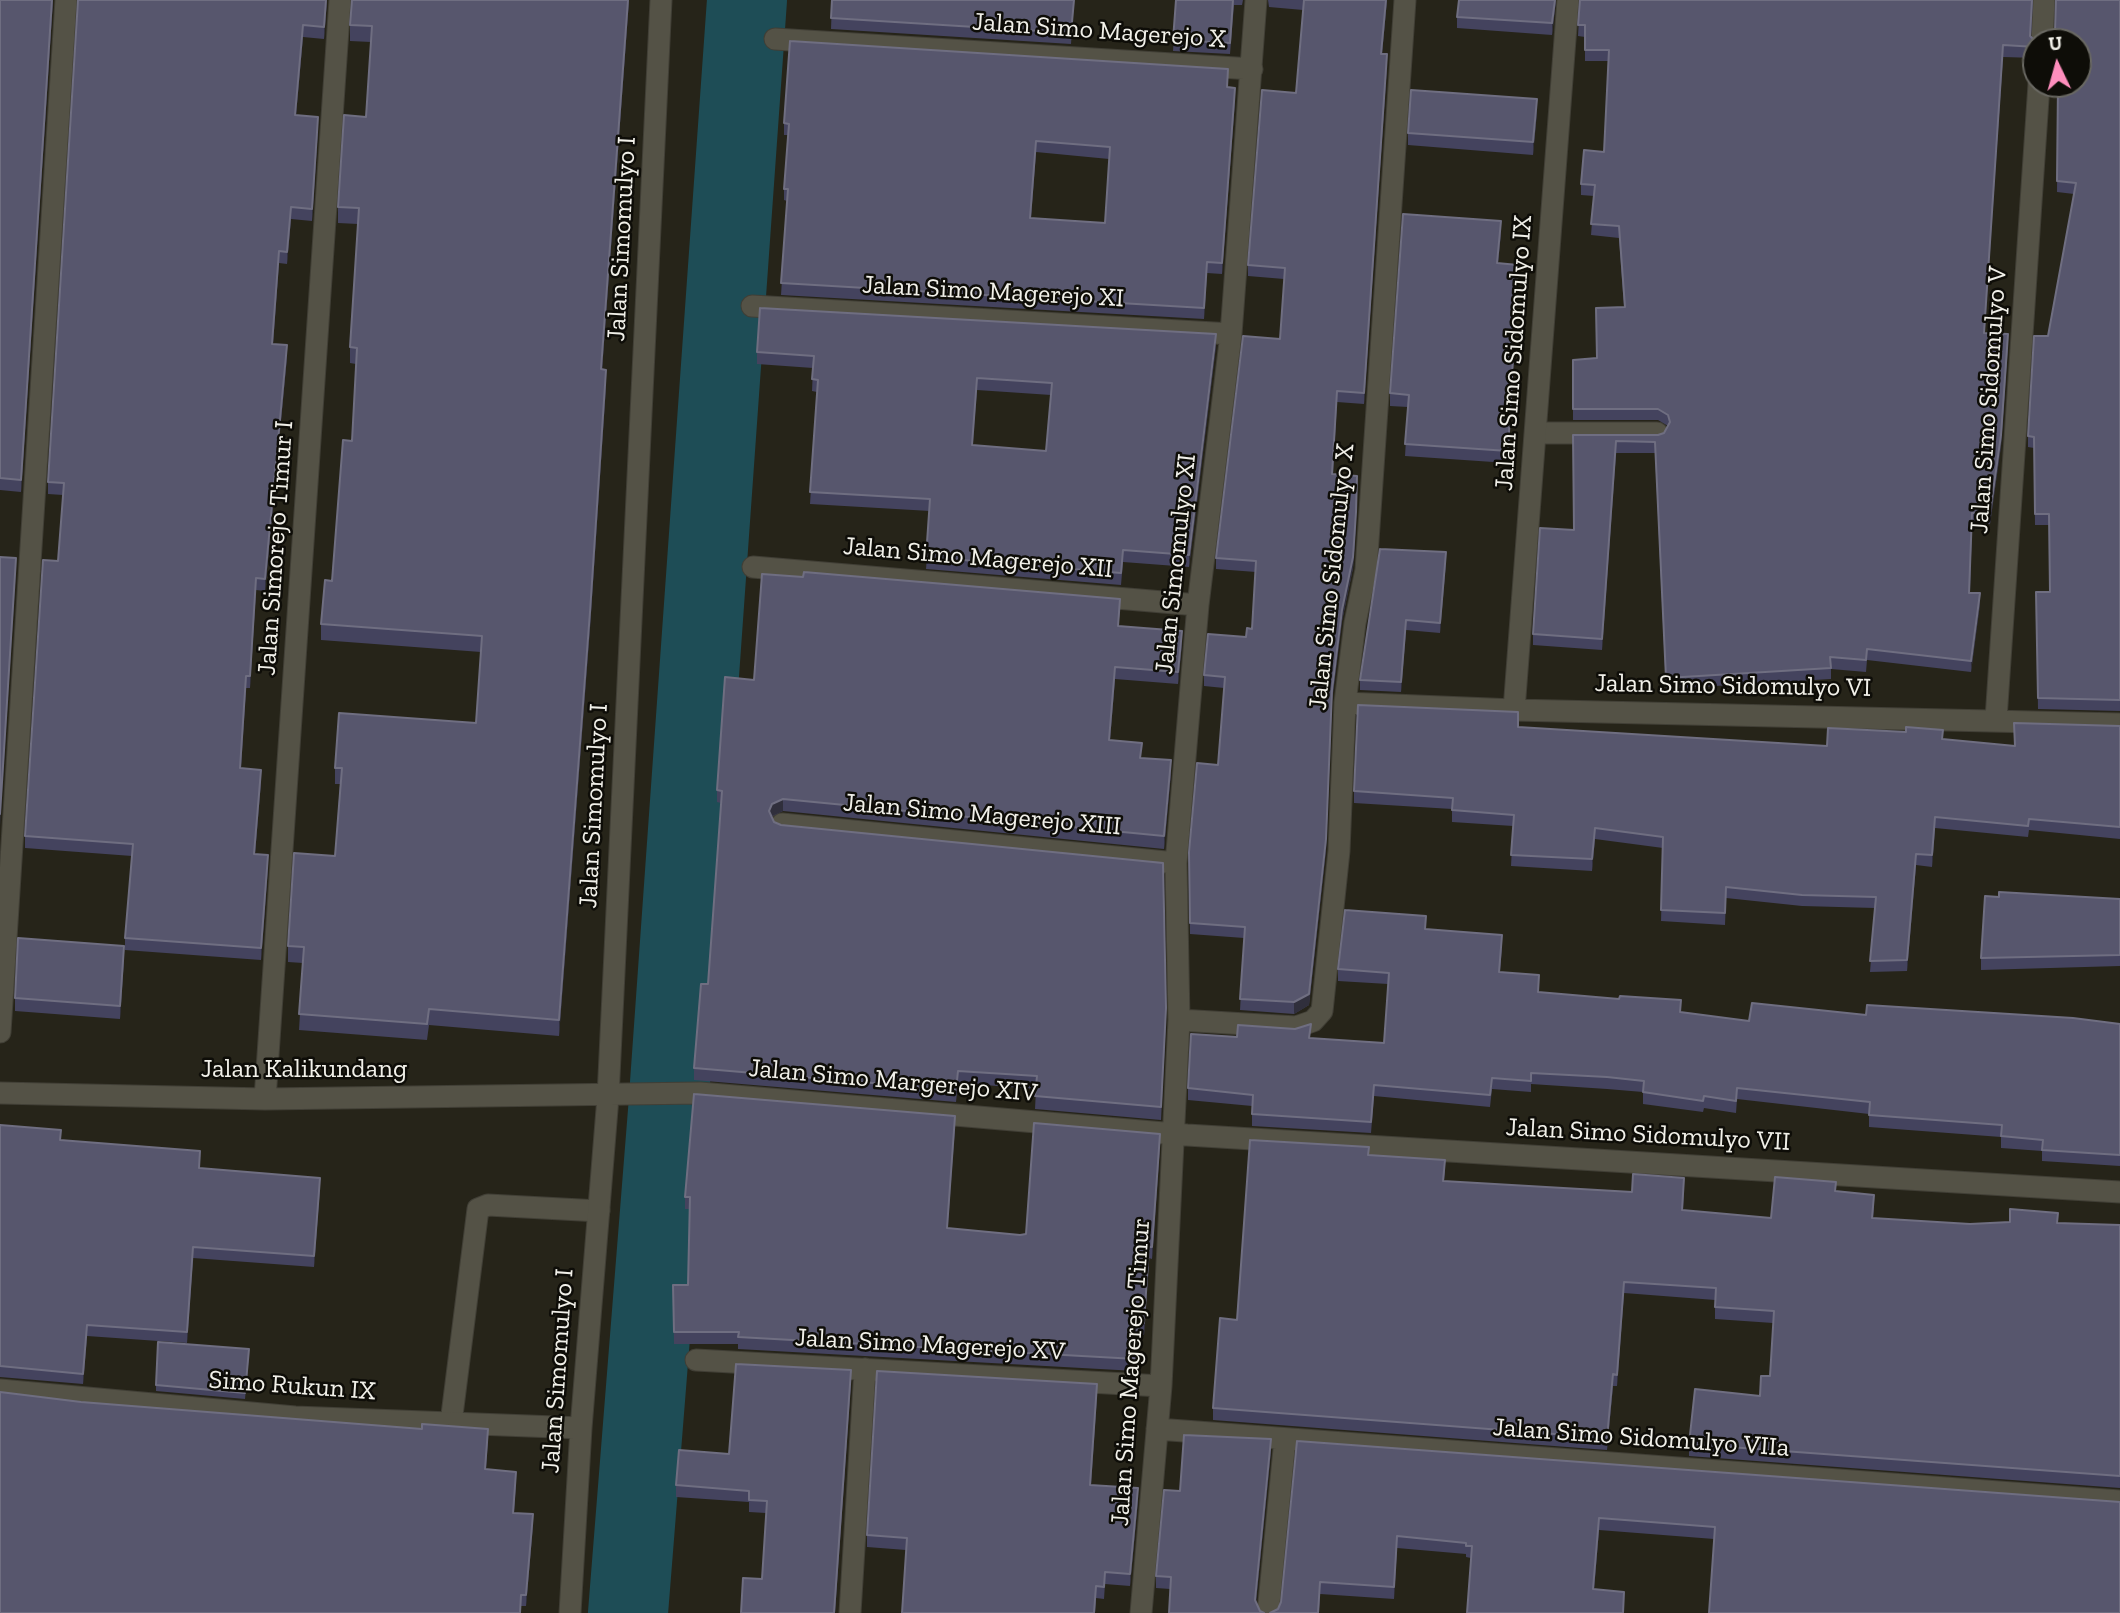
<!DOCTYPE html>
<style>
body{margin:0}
#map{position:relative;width:2120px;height:1613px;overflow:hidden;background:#262419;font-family:"Zilla Slab",serif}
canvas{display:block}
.north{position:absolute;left:2022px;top:28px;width:70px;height:70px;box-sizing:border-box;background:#0e0d08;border:2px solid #696862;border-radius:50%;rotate:355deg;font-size:19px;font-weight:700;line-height:28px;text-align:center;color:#f1f0e9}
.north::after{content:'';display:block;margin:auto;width:24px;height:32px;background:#fe8ebd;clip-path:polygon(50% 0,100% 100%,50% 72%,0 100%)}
</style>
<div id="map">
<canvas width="2120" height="1613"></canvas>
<div class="north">U</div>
</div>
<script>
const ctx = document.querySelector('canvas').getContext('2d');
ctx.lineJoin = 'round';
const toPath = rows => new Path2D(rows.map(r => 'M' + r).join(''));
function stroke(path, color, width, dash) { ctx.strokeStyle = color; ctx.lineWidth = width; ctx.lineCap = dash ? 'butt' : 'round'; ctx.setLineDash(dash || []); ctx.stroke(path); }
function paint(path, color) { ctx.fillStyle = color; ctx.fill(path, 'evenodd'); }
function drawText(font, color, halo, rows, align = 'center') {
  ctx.font = font + ' "Zilla Slab",serif'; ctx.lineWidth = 5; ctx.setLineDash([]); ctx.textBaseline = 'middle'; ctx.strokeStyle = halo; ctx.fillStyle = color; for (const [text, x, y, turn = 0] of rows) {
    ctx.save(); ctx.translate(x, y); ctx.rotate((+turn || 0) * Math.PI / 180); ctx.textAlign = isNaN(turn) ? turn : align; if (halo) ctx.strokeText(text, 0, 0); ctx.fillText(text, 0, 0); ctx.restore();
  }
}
stroke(toPath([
 [628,1613,668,1111,747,0]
]), '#1e4d56', 80);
const lane = toPath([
 [1536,433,1657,433],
 [451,1423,478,1209,488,1205,599,1211]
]);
const street = toPath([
 [775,39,1252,69],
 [2042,42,2044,0],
 [752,306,1231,334],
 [753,567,1198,605],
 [1345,703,1514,710,2120,724],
 [1514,710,1568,0],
 [1996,719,2039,84],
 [782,824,1176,863],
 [1179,1020,1296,1027,1313,1021,1322,1011,1339,851,1345,703,1355,623,1366,570,1405,0],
 [0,1032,66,0],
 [0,1093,265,1099,700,1093,1187,1135,2120,1192],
 [265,1099,340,0],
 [696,1360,1161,1386],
 [0,1390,295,1417,581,1428],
 [1157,1429,2120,1501],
 [570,1613,581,1428,608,1097,661,0],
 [850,1613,865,1369],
 [1141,1613,1161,1386,1179,1020,1176,863,1198,605,1231,334,1256,0],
 [1268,1613,1285,1439]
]);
stroke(lane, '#413f36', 23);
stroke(street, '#413f36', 23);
stroke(lane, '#545246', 21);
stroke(street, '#545246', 21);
paint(toPath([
 [0,0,53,0,21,492,0,490],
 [78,0,327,0,324,39,303,37,296,115,318,129,312,221,291,219,287,264,279,263,273,344,287,357,265,591,256,590,250,688,246,688,241,768,261,782,255,854,268,867,261,960,125,950,125,938,132,856,25,848,25,836,58,561,63,495,48,494,48,482],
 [629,0,602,370,606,386,590,628,559,1036,429,1025,427,1040,299,1030,303,963,288,962,288,946,335,856,340,784,335,784,335,768,476,723,481,652,321,640,321,624,332,581,352,441,356,364,350,363,350,347,358,224,338,223,338,207,366,117,371,42,350,41,350,25],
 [832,0,1074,0,1071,44,831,29],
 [1176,0,1243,0,1242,5,1234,5,1230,54,1173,51],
 [1268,0,1387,0,1382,54,1387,66,1364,404,1337,402,1333,474,1356,523,1353,568,1342,621,1332,701,1326,850,1309,1005,1294,1014,1240,1010,1244,938,1190,934,1189,852,1218,765,1224,688,1204,686,1204,675,1246,637,1252,629,1256,572,1216,569,1216,558,1280,339,1284,279,1248,276,1248,265,1296,93,1303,10,1269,7],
 [1556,0,1552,35,1457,28,1457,17],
 [1580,0,2033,0,2031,37,2036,42,2036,58,2003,57,1984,333,2008,346,2001,446,1990,524,1972,524,1970,593,1980,604,1971,672,1867,660,1866,672,1831,669,1831,679,1666,689,1655,453,1616,453,1602,650,1533,645,1533,634,1574,530,1573,435,1658,435,1664,433,1668,426,1658,420,1573,420,1573,360,1597,359,1624,307,1619,238,1591,235,1594,196,1581,195,1581,184,1604,152,1608,61,1585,61,1585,37,1578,36],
 [2120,0,2120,711,2038,709,2036,592,2050,592,2049,525,2035,525,2034,448,2028,447,2028,436,2048,336,2074,194,2057,192,2058,84],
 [1228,87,1235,100,1222,274,1207,273,1204,319,781,295,787,201,784,200,784,189,788,135,784,135,784,123],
 [1036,152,1109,159,1105,223,1031,218],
 [1537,112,1533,155,1408,145,1408,133],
 [1501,233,1498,263,1518,277,1508,463,1405,456,1408,407,1390,406,1390,393],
 [1216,346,1189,567,1123,562,1121,585,926,569,930,511,810,504,817,392,812,391,813,368,757,364,757,352],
 [977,390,1051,395,1046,451,972,445],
 [1446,562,1440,633,1406,630,1401,692,1360,690,1360,680],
 [1120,611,1118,626,1182,643,1178,684,1115,679,1110,740,1141,758,1171,773,1164,849,783,811,771,817,774,822,1166,1020,1161,1120,1035,1109,1036,1089,958,1083,956,1102,694,1080,694,1068,708,984,721,803,717,802,717,790],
 [2120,726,2120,839,2029,830,2028,837,1935,828,1932,867,1916,865,1907,971,1870,972,1875,908,1802,906,1726,898,1725,925,1661,921,1663,848,1595,839,1592,871,1511,866,1513,826,1452,822,1452,809,1354,803,1354,791,1518,727,1827,746,1943,739,2015,746],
 [1999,897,2120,899,2120,966,1981,970,1981,958],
 [1426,929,1502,946,1500,972,1539,992,1681,1013,1749,1021,1866,1015,2120,1024,2120,1166,2042,1161,2042,1151,2001,1148,2001,1137,1869,1127,1869,1114,1737,1099,1736,1113,1704,1108,1703,1112,1643,1104,1643,1092,1607,1089,1531,1084,1531,1092,1492,1089,1490,1107,1374,1096,1371,1133,1252,1126,1252,1106,1188,1100,1188,1088,1237,1037,1310,1038,1384,1043,1388,984,1338,981,1338,969],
 [124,959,120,1019,15,1011,15,998],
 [0,1125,61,1140,200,1168,320,1188,314,1267,193,1258,187,1343,87,1336,83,1384,0,1377],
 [955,1128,947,1228,1020,1235,1026,1234,1160,1146,1152,1259,1149,1258,1144,1335,1138,1334,1136,1371,738,1349,738,1344,674,1344,673,1285,688,1285,690,1209,685,1209,685,1197],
 [1369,1155,1445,1171,1444,1181,1632,1192,1684,1189,1683,1210,1771,1218,1836,1191,1874,1207,1873,1219,1970,1224,2058,1223,2120,1225,2120,1488,1689,1456,1689,1444,1760,1396,1770,1376,1773,1323,1715,1319,1715,1300,1624,1293,1617,1386,1613,1386,1607,1450,1213,1420,1213,1408,1237,1320],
 [249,1355,245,1399,156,1391,156,1385],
 [851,1382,835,1613,741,1613,762,1579,766,1513,749,1512,749,1502,676,1497,676,1485],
 [1097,1396,1091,1485,1138,1500,1130,1586,1105,1584,1104,1599,1096,1598,1095,1613,902,1613,906,1550,867,1547,867,1535],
 [81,1402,488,1440,486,1469,516,1483,514,1513,533,1525,526,1606,521,1606],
 [1297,1441,2120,1502,1714,1539,1599,1530,1594,1590,1624,1592,1623,1613,1467,1613,1471,1558,1466,1557,1466,1554,1397,1548,1394,1599,1320,1594,1319,1613,1270,1613,1278,1609,1281,1602],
 [1271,1451,1256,1602,1260,1611,1170,1589,1156,1588,1156,1576,1180,1491]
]), '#44435e');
paint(toPath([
 [52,0,53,0,21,492,21,480],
 [326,0,327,0,324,39,324,27],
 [628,0,629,0,601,385,601,369],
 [1386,0,1387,0,1381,65,1381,54],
 [1555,0,1556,0,1552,35,1552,23],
 [303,25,303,37,295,127,295,115],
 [2003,45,2003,57,1984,344,1984,333],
 [1387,54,1387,66,1364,404,1364,393],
 [1235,88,1235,100,1222,274,1222,263],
 [1537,99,1537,112,1533,155,1533,142],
 [318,117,318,129,312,221,312,209],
 [1036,141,1036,152,1030,229,1030,218],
 [291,207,291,219,287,264,287,252],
 [1501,221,1501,233,1497,275,1497,263],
 [279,251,279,263,272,356,272,344],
 [1207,262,1207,273,1204,319,1204,308],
 [1518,265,1518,277,1508,463,1508,451],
 [1216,334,1216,346,1189,567,1189,555],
 [2008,334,2001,446,1990,524,1990,513],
 [287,345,287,357,265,591,265,579],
 [606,370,606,386,590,628,559,1036,559,1020],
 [977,378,977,390,972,457,972,445],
 [1616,441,1616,453,1602,650,1602,639],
 [1357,476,1356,523,1353,568,1342,621,1332,701,1326,850,1309,1005,1294,1014,1294,1002,1342,610],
 [1446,552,1446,562,1440,633,1440,623],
 [16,558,16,570,0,826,0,814],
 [256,578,256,590,250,688,250,676],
 [1980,593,1980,604,1971,672,1971,661],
 [1406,620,1406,630,1401,692,1401,682],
 [1182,631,1182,643,1178,684,1178,672],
 [1115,667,1115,679,1109,753,1109,740],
 [246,676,246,688,240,780,240,768],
 [1171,760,1171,773,1164,849,1164,836],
 [261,770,261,782,254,866,254,854],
 [783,799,783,811,772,816,769,823,769,811,772,804],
 [1935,817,1935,828,1932,867,1932,855],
 [1595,828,1595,839,1592,871,1592,859],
 [1916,854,1916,865,1907,971,1907,960],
 [268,855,268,867,261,960,261,948],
 [124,946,124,959,120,1019,120,1006],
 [955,1116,955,1128,947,1240,947,1228],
 [1160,1134,1160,1146,1152,1259,1152,1247],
 [320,1178,320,1188,314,1267,314,1256],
 [193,1247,193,1258,187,1343,187,1332],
 [1149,1247,1149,1258,1144,1335,1144,1323],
 [1624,1282,1624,1293,1617,1386,1617,1375],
 [87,1325,87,1336,83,1384,83,1374],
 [851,1370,851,1382,834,1613],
 [1613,1374,1613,1386,1607,1450,1607,1438],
 [1097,1384,1097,1396,1090,1496,1090,1485],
 [1271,1439,1271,1451,1255,1612,1255,1600],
 [1138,1488,1138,1500,1130,1586,1130,1574],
 [533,1514,533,1525,526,1606,526,1595],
 [1599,1518,1599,1530,1593,1601,1593,1589],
 [1397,1536,1397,1548,1394,1599,1394,1587]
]), '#302f3c');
const building = toPath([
 [0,0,52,0,21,480,0,478,0,0],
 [78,0,326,0,324,27,303,25,295,115,318,117,312,209,291,207,287,252,279,251,272,344,287,345,265,579,256,578,250,676,246,676,240,768,261,770,254,854,268,855,261,948,125,938,133,844,25,836,43,560,58,561,64,483,48,482,78,0],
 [352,0,628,0,601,369,606,370,590,612,559,1020,429,1009,427,1024,299,1014,304,947,288,946,294,853,335,856,342,768,335,768,339,713,476,723,482,636,321,624,325,580,332,581,343,440,352,441,357,348,350,347,359,208,338,207,344,115,366,117,372,26,350,25,352,0],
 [832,0,1074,0,1071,33,831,18,832,0],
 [1176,0,1233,0,1230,43,1173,40,1176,0],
 [1304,0,1386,0,1381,54,1387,54,1364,393,1337,391,1332,474,1357,476,1356,512,1353,557,1342,610,1332,690,1326,839,1309,994,1294,1002,1240,999,1245,927,1190,923,1189,852,1197,763,1218,765,1225,677,1204,675,1208,634,1246,637,1247,628,1252,629,1256,561,1216,558,1243,336,1280,339,1285,268,1248,265,1262,90,1296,93,1304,0],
 [1459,0,1555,0,1552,23,1457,17,1459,0],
 [1580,0,2032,0,2030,36,2036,42,2036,47,2003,45,1984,333,2008,334,2001,435,1990,513,1972,513,1969,593,1980,593,1971,661,1867,649,1866,660,1830,657,1831,668,1666,678,1655,442,1616,441,1602,639,1533,634,1540,528,1574,530,1573,435,1658,435,1664,433,1670,422,1668,415,1658,409,1573,409,1573,360,1597,358,1596,308,1625,307,1619,226,1591,224,1595,185,1581,184,1584,150,1604,152,1609,50,1585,50,1585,25,1578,25,1580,0],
 [2056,0,2120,0,2120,700,2038,698,2036,592,2050,592,2049,514,2035,514,2034,437,2028,436,2034,336,2048,336,2076,183,2057,181,2058,84,2078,84,2078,42,2048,42,2055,31,2056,0],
 [790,41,1228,69,1227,87,1235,88,1222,263,1207,262,1204,308,781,283,788,189,784,189,789,124,784,123,790,41],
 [1036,141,1110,147,1105,223,1030,218,1036,141],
 [1411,90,1537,99,1533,142,1408,133,1411,90],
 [1403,214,1501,221,1497,263,1518,265,1508,451,1405,444,1409,395,1390,393,1403,214],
 [760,308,1216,334,1189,555,1123,550,1121,573,926,557,930,499,810,492,818,380,812,379,814,356,757,352,760,308],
 [977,378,1052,383,1046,451,972,445,977,378],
 [1380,549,1446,552,1440,623,1406,620,1401,682,1360,680,1380,549],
 [0,557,16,558,0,814,0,557],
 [804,572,1120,599,1118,626,1182,631,1178,672,1115,667,1109,740,1142,743,1140,758,1171,760,1164,836,783,799,772,804,769,811,774,822,781,825,1163,863,1166,1008,1161,1107,1035,1096,1037,1076,958,1071,956,1090,694,1068,701,984,708,984,722,791,717,790,725,677,754,680,762,574,803,577,804,572],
 [1358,705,1518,712,1518,727,1827,746,1828,728,1906,732,1906,727,1943,730,1942,739,2015,746,2014,723,2120,726,2120,827,2029,819,2028,826,1935,817,1932,855,1916,854,1907,960,1870,961,1876,897,1802,895,1726,887,1725,913,1661,910,1663,837,1595,828,1592,859,1511,855,1514,815,1452,810,1453,798,1354,791,1358,705],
 [1999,892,2120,899,2120,955,1981,958,1985,896,1999,897,1999,892],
 [1345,910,1426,916,1425,929,1502,935,1499,972,1539,975,1538,992,1619,999,1620,996,1681,1000,1680,1012,1749,1021,1752,1003,1866,1015,1867,1005,2073,1018,2120,1024,2120,1155,2042,1150,2043,1140,2001,1136,2002,1125,1869,1115,1870,1102,1737,1088,1736,1101,1704,1096,1703,1101,1643,1092,1644,1081,1607,1077,1531,1073,1531,1081,1492,1078,1490,1095,1374,1085,1371,1122,1252,1114,1253,1095,1188,1088,1191,1034,1237,1037,1238,1025,1295,1029,1311,1024,1309,1038,1384,1043,1389,973,1338,969,1345,910],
 [18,938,124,946,120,1006,15,998,18,938],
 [694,1094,955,1116,947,1228,1020,1235,1026,1234,1034,1123,1160,1134,1152,1247,1149,1247,1144,1323,1138,1322,1136,1359,738,1337,739,1332,674,1332,673,1285,688,1285,690,1197,685,1197,694,1094],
 [0,1125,61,1130,60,1140,200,1151,199,1168,320,1178,314,1256,193,1247,187,1332,87,1325,83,1374,0,1366,0,1125],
 [1250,1140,1369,1147,1368,1155,1445,1160,1443,1181,1632,1192,1633,1174,1684,1178,1682,1210,1771,1218,1775,1177,1836,1182,1835,1191,1874,1195,1872,1218,1970,1224,2010,1222,2010,1209,2058,1213,2057,1223,2120,1225,2120,1476,1689,1444,1695,1389,1760,1396,1761,1376,1770,1376,1774,1311,1715,1307,1716,1288,1624,1282,1617,1375,1613,1374,1607,1438,1213,1408,1220,1318,1237,1320,1250,1140],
 [158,1342,249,1349,245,1393,156,1385,158,1342],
 [736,1364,851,1370,834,1613,741,1613,743,1578,762,1579,767,1501,749,1500,749,1491,676,1485,679,1450,729,1454,736,1364],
 [877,1371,1097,1384,1090,1485,1138,1488,1130,1574,1105,1572,1104,1587,1096,1586,1094,1613,902,1613,907,1538,867,1535,877,1371],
 [0,1392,81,1402,422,1429,422,1424,488,1429,485,1469,516,1472,513,1513,533,1514,526,1595,521,1595,520,1613,0,1613,0,1392],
 [1184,1435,1271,1439,1255,1600,1260,1611,1264,1613,1169,1613,1171,1577,1156,1576,1164,1490,1180,1491,1184,1435],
 [1297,1441,2120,1502,2120,1613,1709,1613,1715,1527,1599,1518,1593,1589,1624,1592,1623,1613,1467,1613,1472,1546,1466,1546,1466,1543,1397,1536,1394,1587,1320,1582,1318,1613,1270,1613,1278,1609,1281,1602,1297,1441]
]);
paint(building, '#57566d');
stroke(building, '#6f6e81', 2);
drawText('26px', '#f1f0e9', '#0e0d08', [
 ["Jalan Simo Magerejo X",1099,31,4],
 ["Jalan Simomulyo I",622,239,-87],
 ["Jalan Simo Magerejo XI",993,292,3],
 ["Jalan Simo Sidomulyo IX",1514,353,-86],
 ["Jalan Simo Sidomulyo V",1989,400,-86],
 ["Jalan Simorejo Timur I",276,548,-86],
 ["Jalan Simo Magerejo XII",978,558,5],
 ["Jalan Simomulyo XI",1176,564,-84],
 ["Jalan Simo Sidomulyo X",1332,577,-84],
 ["Jalan Simo Sidomulyo VI",1733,686,1],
 ["Jalan Simomulyo I",594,806,-87],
 ["Jalan Simo Magerejo XIII",982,815,5],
 ["Jalan Kalikundang",304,1070],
 ["Jalan Simo Margerejo XIV",893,1081,5],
 ["Jalan Simo Sidomulyo VII",1648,1135,3],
 ["Jalan Simo Magerejo XV",930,1345,3],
 ["Jalan Simomulyo I",558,1371,-86],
 ["Jalan Simo Magerejo Timur",1131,1372,-86],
 ["Simo Rukun IX",292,1386,4],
 ["Jalan Simo Sidomulyo VIIa",1641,1438,4]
]);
</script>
